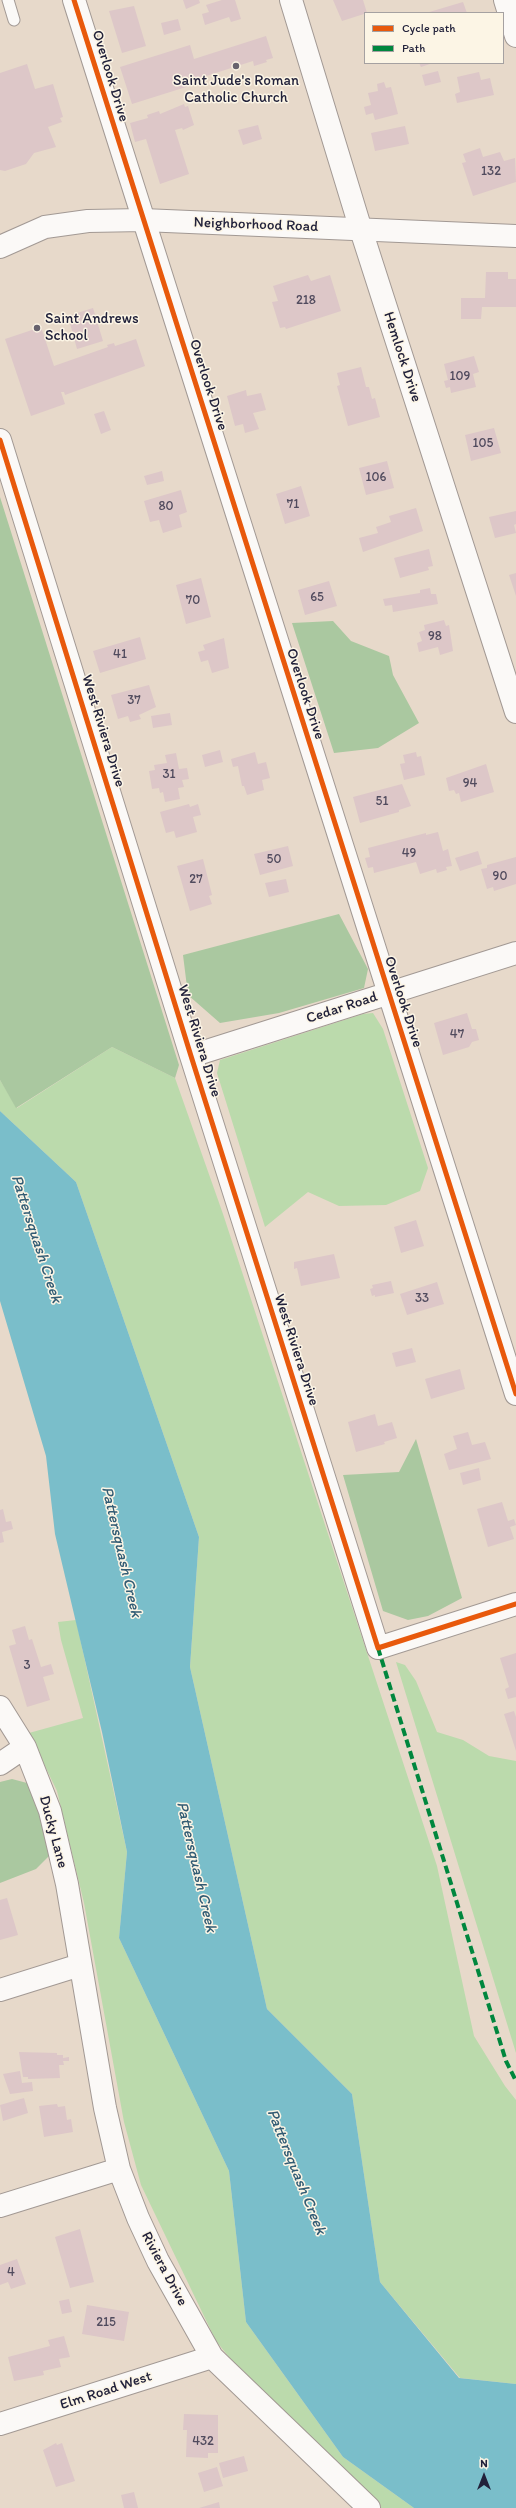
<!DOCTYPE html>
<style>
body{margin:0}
#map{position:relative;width:516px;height:2508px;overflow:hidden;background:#e7d9ca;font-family:Itim,sans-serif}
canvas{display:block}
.legend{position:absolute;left:364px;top:12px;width:140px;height:52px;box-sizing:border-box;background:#fcf5e5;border:1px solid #a5a1a1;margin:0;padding:5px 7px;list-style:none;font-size:12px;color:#22223b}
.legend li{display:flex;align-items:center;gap:8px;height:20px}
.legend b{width:20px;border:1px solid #a5a1a1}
.north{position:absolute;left:464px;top:2456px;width:40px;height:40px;-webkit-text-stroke:3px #fcf5e5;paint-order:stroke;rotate:0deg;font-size:11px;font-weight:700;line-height:16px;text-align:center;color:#22223b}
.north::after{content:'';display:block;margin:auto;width:14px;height:18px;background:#22223b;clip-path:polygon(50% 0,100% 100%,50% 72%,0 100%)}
</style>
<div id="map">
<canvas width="516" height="2508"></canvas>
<ul class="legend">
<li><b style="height:5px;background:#e8590c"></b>Cycle path</li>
<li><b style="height:5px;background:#00873e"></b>Path</li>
</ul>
<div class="north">N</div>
</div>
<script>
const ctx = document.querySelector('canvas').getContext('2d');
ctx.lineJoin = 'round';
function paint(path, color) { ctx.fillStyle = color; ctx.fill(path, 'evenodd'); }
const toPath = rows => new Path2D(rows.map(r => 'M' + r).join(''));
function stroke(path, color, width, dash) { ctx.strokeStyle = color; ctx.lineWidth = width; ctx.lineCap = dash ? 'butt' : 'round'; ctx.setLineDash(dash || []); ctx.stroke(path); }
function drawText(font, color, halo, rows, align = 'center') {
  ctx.font = font + ' Itim,sans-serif'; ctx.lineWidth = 3; ctx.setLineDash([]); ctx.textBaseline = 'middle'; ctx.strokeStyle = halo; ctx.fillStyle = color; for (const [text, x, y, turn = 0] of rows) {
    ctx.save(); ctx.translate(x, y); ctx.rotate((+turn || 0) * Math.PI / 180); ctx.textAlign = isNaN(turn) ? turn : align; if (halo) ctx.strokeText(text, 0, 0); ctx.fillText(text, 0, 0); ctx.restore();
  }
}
paint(toPath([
 [373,1013,383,1029,428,1168,420,1191,386,1205,339,1206,308,1192,265,1227,217,1073,220,1060,363,1014],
 [112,1047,175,1078,223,1214,437,1866,474,2036,505,2086,516,2100,516,2384,460,2378,380,2282,352,2094,267,2009,190,1667,199,1537,76,1182,0,1111,0,1080,17,1108],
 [76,1620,127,1852,119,1938,229,2171,246,2322,343,2457,414,2508,376,2508,296,2440,216,2341,141,2185,124,2122,84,1903,57,1791,29,1733,83,1718,61,1640,58,1622],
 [396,1662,405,1665,416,1681,437,1732,463,1740,489,1756,516,1761,516,2053]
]), '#bbdaac');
paint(toPath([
 [0,497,179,1065,175,1078,112,1047,16,1108,0,1080],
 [333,621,351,641,389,656,393,675,419,723,378,748,334,753,292,623],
 [339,914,368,969,364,988,279,1013,220,1023,188,995,183,955],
 [416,1439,462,1598,428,1616,408,1620,383,1611,343,1475,399,1472],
 [12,1779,27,1783,39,1800,53,1852,36,1869,0,1883,0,1782]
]), '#aac8a0');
paint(toPath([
 [0,1111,76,1182,199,1537,190,1667,267,2009,352,2094,380,2282,459,2378,516,2384,516,2508,414,2508,343,2457,246,2322,229,2171,119,1938,127,1852,102,1732,55,1534,46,1456,0,1301]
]), '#7abeca');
paint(toPath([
 [183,0,199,0,200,3,186,9],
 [222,0,235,0,241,19,231,22,229,17,205,25,202,14,209,12,206,5],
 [333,0,363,0,367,13,342,21],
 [463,2,467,13,426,13],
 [134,6,146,46,122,53,109,11],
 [178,19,181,30,164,35,161,23],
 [266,36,273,58,266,60,267,62,254,66,253,61,200,78,202,82,132,104,120,67,190,45,194,59],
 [419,63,433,63,421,67],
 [27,64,35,89,53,84,63,117,60,118,62,122,48,127,56,147,34,153,26,164,5,171,0,170,0,73],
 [438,71,441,82,425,86,422,75],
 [479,72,481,80,490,78,494,95,457,103,455,94,460,92,457,77],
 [384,82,386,88,391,87,398,114,375,120,373,113,366,115,364,107,371,105,368,93,378,91,377,84],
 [184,104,185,107,188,106,194,125,183,130,182,128,175,130,189,174,160,184,146,139,135,142,130,123,148,118,147,115,159,111,160,114],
 [258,125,262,139,243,145,238,130],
 [405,126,409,144,375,151,371,133],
 [480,148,483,157,500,152,504,161,515,158,516,182,473,196,462,163,466,162,463,154],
 [486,272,508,272,508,279,516,279,516,307,482,307,481,319,461,319,461,298,485,298],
 [308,275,311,281,330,275,341,311,286,329,285,327,280,328,272,302,278,301,273,286],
 [93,308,103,341,77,349,68,316],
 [41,327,54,366,108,347,107,345,114,343,115,346,136,339,145,366,65,395,64,392,61,392,65,404,31,416,5,339],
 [474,356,479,372,473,374,476,387,451,393,450,387,446,388,444,381,448,380,444,364],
 [361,367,366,387,369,387,372,399,375,398,380,417,348,426,337,386,340,385,337,373],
 [246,390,247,396,261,393,266,410,253,413,259,429,245,433,243,424,235,426,227,396],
 [104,411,111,430,101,434,94,414],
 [494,428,501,453,471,461,465,435],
 [387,461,394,488,366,495,359,468],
 [162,471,164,481,147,485,144,476],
 [301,486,310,516,285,524,276,494],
 [181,490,187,512,179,515,182,527,163,533,159,520,150,522,144,501],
 [416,508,423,531,363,552,359,538,378,533,376,527,391,522,389,516],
 [516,511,516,524,514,525,516,533,495,538,489,517],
 [429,549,433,566,428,567,429,570,400,578,394,558],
 [516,573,516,596,509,575],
 [201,578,211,617,186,624,176,585],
 [329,581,337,606,305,615,298,590],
 [430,588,431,594,436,594,438,604,393,612,392,605,385,606,383,599,420,593,420,590],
 [444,620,446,626,449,625,453,651,440,655,438,647,419,652,417,643,422,641,419,632,425,630,424,625],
 [140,637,146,659,100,673,93,651],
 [224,638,229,668,212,673,208,660,201,662,198,652,205,650,203,645],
 [149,685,156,707,139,715,141,719,130,722,128,716,118,719,111,695],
 [170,713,172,725,153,728,151,716],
 [220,750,223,762,205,767,202,755],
 [255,752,258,764,266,762,270,778,262,780,264,790,247,795,244,786,242,786,238,766,233,767,231,759],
 [416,752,417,757,421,756,425,775,404,780,400,764,405,763,403,755],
 [176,753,179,769,187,768,189,779,182,780,184,787,178,788,180,799,165,802,163,792,160,793,159,788,152,789,149,771,155,770,154,765,167,763,165,755],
 [486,764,494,792,461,802,459,793,456,794,454,790,449,791,446,778],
 [402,784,411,806,399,810,399,812,360,823,353,797],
 [189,804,190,807,198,804,201,815,193,817,197,832,176,838,174,831,166,833,160,812],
 [438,832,443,851,448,849,452,866,446,867,447,870,437,873,436,869,420,874,416,862,374,873,373,867,368,868,365,858,370,857,368,848,426,833,426,835],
 [288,846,293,866,260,875,254,854],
 [478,851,482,864,460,871,455,858],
 [516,857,516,884,494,891,493,887,487,889,481,869,487,868,487,865],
 [203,859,212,895,209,896,212,904,190,911,177,866],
 [286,879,289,892,269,897,265,883],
 [467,1013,472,1029,476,1029,479,1040,472,1042,469,1047,443,1055,434,1023],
 [416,1220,424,1246,401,1253,394,1227],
 [334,1254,340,1278,301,1286,297,1268,294,1269,294,1262],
 [391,1281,394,1293,375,1297,375,1295,372,1296,370,1289,373,1288,372,1285],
 [437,1282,444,1304,407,1315,400,1294],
 [412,1348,416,1362,396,1367,392,1353],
 [460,1369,465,1389,431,1399,425,1379],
 [375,1414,378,1426,392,1422,397,1438,384,1442,385,1444,356,1452,348,1422],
 [468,1432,472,1445,485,1442,491,1459,449,1470,444,1454,457,1449,453,1436],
 [479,1468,481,1480,463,1485,460,1473],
 [502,1502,508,1521,514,1519,516,1525,510,1527,514,1539,488,1547,477,1509],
 [3,1509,6,1522,11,1521,13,1529,2,1532,4,1542,0,1543,0,1510],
 [25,1626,29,1640,32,1639,41,1667,51,1664,54,1674,43,1677,50,1700,27,1707,9,1646,16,1644,12,1630],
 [516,1653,516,1697,508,1699,505,1689,509,1687,500,1658],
 [514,1711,516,1717,516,1751,504,1714],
 [7,1898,18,1935,0,1940,0,1900],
 [19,2052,57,2053,57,2055,63,2055,63,2058,69,2057,69,2061,63,2061,64,2065,59,2065,60,2078,28,2079,28,2077,23,2077],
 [20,2071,22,2083,32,2082,33,2091,10,2094,3,2074],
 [24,2098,28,2113,3,2121,0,2105],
 [57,2104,58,2107,65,2106,67,2120,71,2119,73,2132,44,2137,39,2106],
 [80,2229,94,2282,70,2288,55,2237],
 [17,2259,26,2284,11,2289,8,2282,0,2285,0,2265],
 [69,2299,72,2312,62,2314,59,2301],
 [87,2305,129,2312,124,2341,82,2334],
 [64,2336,70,2357,59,2359,61,2367,43,2371,44,2375,14,2381,8,2357,50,2346,48,2340],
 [184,2414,218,2415,218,2453,208,2453,208,2458,186,2457,187,2430,183,2430],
 [56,2443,57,2445,62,2443,75,2481,56,2487,43,2450],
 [244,2456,248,2471,223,2478,219,2463],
 [217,2467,223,2486,204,2492,198,2473],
 [134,2492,138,2508,124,2508,121,2495],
 [219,2502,220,2508,199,2508]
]), '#ddc7c8');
const service = toPath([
 [8,0,14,20]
]);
const minor = toPath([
 [74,0,516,1394],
 [291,0,361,230,516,712],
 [505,0,516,36],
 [0,440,191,1056,378,1648,516,1604],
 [191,1056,516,953],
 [0,1707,25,1747,50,1811,67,1884,105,2108,119,2169,138,2218,158,2261,212,2357,369,2508],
 [0,1764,25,1747],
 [0,1990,80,1965],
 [0,2206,119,2169],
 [0,2424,212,2357]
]);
const tertiary = toPath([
 [0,247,45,227,88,221,143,220,516,236]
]);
stroke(service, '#a29994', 13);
stroke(minor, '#a29994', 24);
stroke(tertiary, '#a29994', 24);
stroke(service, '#fbf9f7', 11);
stroke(minor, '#fbf9f7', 22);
stroke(tertiary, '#fbf9f7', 22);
stroke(toPath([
 [378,1648,506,2061,516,2081]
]), '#00873e', 4, [8, 4]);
stroke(toPath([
 [74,0,516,1394],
 [0,440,191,1056,378,1648,516,1604]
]), '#e8590c', 5);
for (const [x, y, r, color] of [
 [236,66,4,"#67626d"],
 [37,328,4,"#67626d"]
]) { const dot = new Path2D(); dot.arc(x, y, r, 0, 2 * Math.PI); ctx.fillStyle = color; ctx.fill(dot); stroke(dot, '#fcf5e5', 1.5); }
drawText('13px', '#514b5e', null, [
 ["132",491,172],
 ["218",306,301],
 ["109",460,377],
 ["105",483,444],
 ["106",376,478],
 ["71",293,505],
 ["80",166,507],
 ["65",317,598],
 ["70",193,601],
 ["98",435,637],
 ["41",120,655],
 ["37",134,701],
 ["31",169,775],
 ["94",470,784],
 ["51",382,802],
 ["49",409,854],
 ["50",274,860],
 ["90",500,877],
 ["27",196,880],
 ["47",457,1035],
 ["33",422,1299],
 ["3",27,1666],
 ["4",11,2273],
 ["215",106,2323],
 ["432",203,2442]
]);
drawText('15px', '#22223b', '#fcf5e5', [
 ["Overlook Drive",110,76,73],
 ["Neighborhood Road",256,225,2],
 ["Hemlock Drive",402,357,72],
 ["Overlook Drive",208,385,72],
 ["Overlook Drive",305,694,72],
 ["West Riviera Drive",103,731,73],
 ["Overlook Drive",403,1002,72],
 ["Cedar Road",342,1008,-18],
 ["West Riviera Drive",199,1041,73],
 ["West Riviera Drive",296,1350,72],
 ["Ducky Lane",53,1832,75],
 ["Riviera Drive",164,2269,62],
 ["Elm Road West",106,2391,-18]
]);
drawText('15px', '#22223b', '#fcf5e5', [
 ["Saint Jude's Roman",236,81],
 ["Catholic Church",236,98],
 ["Saint Andrews",45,319,"left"],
 ["School",45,336,"left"]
]);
drawText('italic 16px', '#325c74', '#fcf5e5', [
 ["Pattersquash Creek",36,1239,72],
 ["Pattersquash Creek",121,1552,77],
 ["Pattersquash Creek",196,1867,77],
 ["Pattersquash Creek",296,2172,68]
]);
</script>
